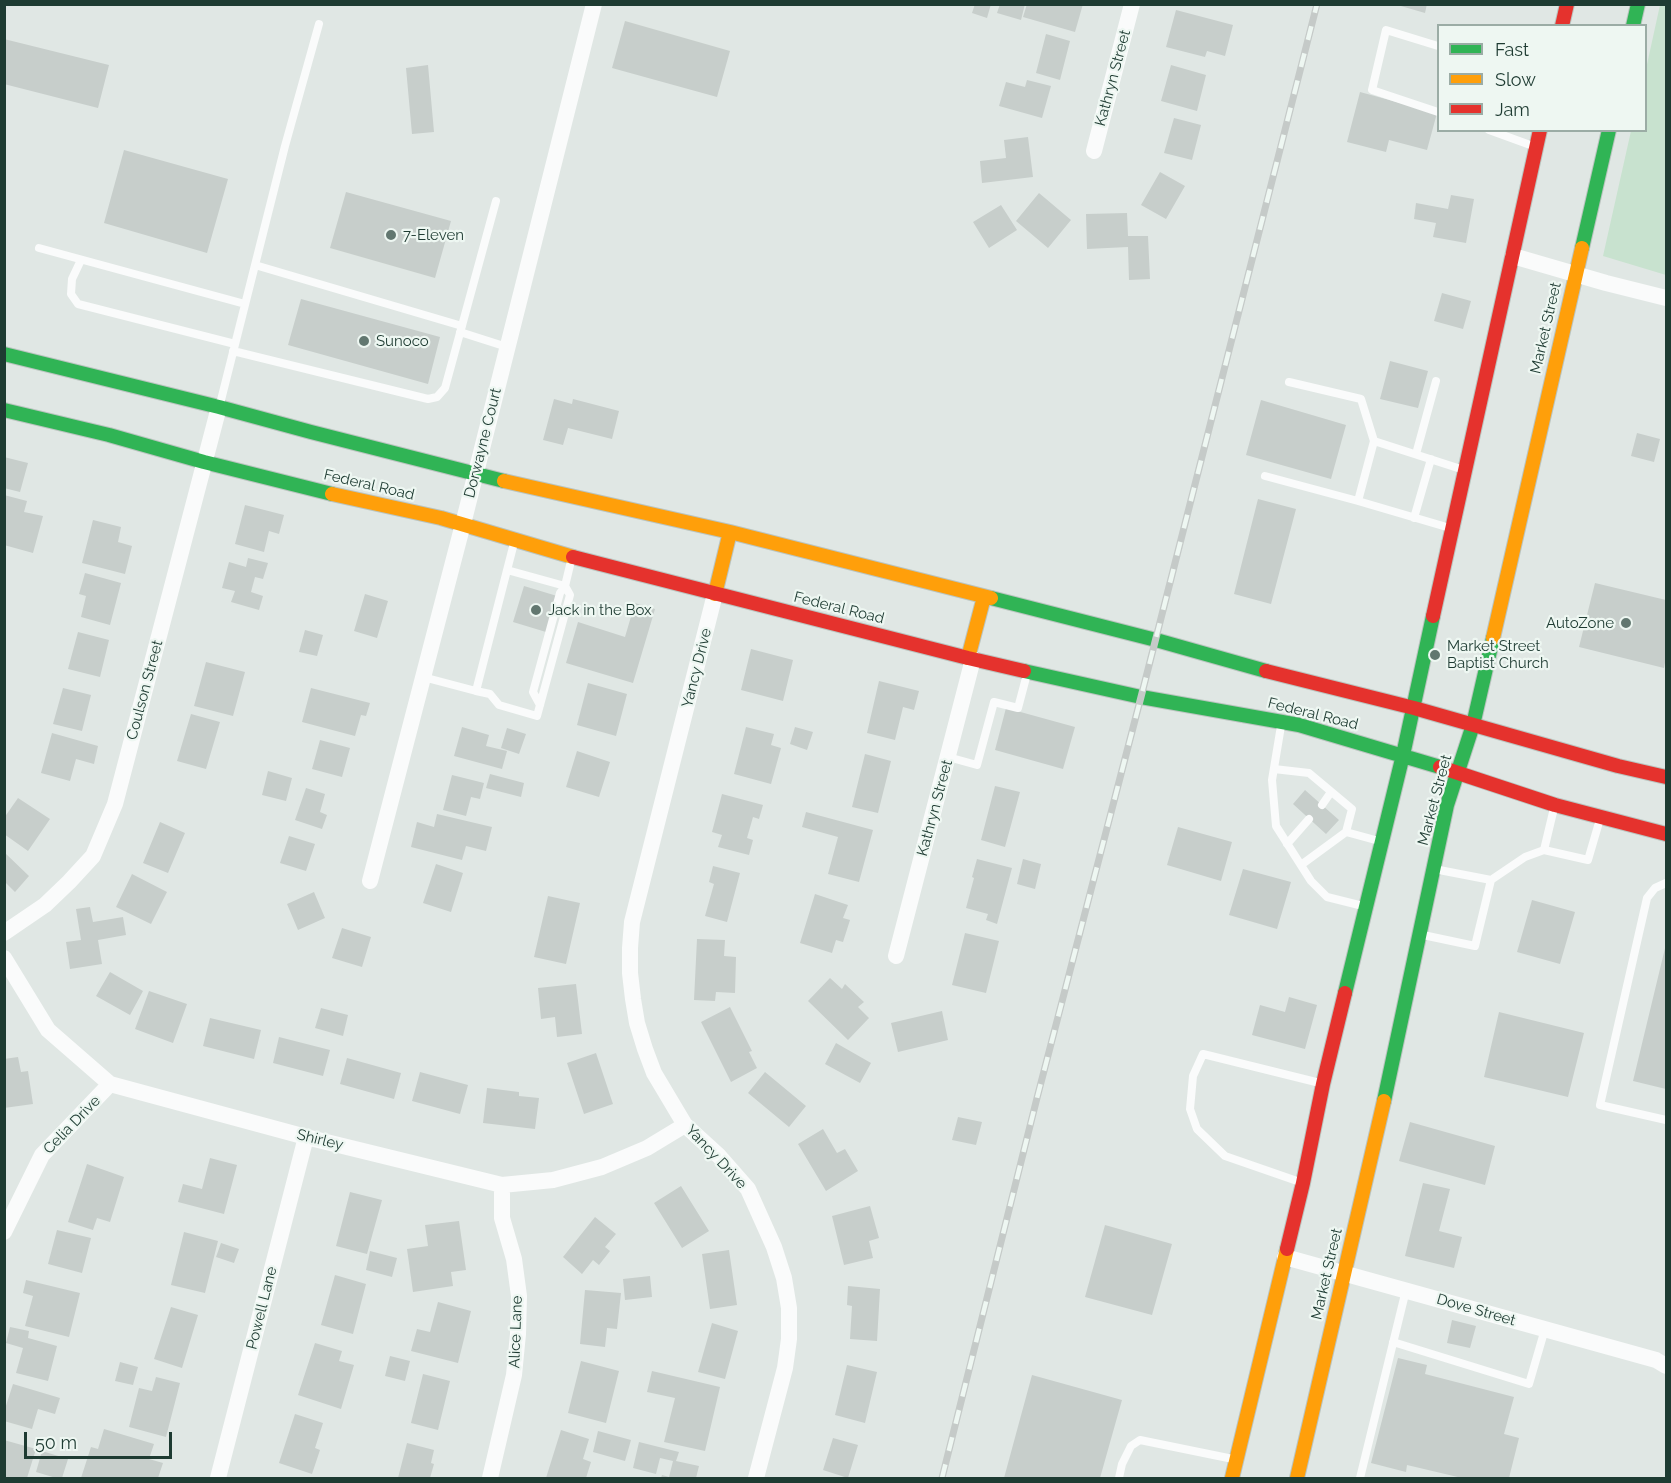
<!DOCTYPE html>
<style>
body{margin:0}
#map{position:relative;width:1671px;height:1483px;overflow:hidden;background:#e0e7e4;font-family:Raleway,sans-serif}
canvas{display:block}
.frame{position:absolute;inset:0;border:6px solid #1e3b32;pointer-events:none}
.legend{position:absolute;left:1437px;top:24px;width:210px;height:108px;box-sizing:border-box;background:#eef7f2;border:2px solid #9baca5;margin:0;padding:8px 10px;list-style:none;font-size:18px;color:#1e3b32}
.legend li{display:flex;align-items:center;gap:12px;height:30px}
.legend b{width:30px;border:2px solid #9baca5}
.scale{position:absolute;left:24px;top:1432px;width:148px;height:27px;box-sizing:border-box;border:3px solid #1e3b32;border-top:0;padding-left:8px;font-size:18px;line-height:21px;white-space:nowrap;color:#1e3b32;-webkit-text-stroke:4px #eef7f2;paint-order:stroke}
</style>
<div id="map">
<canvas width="1671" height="1483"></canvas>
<div class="frame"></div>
<ul class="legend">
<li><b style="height:8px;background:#30b455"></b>Fast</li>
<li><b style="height:8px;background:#ff9f0a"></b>Slow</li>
<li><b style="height:8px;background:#e5322d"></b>Jam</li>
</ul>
<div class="scale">50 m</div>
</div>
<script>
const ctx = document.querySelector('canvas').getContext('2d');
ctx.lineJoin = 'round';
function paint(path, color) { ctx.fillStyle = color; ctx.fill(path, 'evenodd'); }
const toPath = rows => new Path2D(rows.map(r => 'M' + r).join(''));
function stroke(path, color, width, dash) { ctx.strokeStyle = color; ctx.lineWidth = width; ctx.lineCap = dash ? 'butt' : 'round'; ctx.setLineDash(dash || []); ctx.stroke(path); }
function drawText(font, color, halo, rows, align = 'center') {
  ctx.font = font + ' Raleway,sans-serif'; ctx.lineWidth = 4.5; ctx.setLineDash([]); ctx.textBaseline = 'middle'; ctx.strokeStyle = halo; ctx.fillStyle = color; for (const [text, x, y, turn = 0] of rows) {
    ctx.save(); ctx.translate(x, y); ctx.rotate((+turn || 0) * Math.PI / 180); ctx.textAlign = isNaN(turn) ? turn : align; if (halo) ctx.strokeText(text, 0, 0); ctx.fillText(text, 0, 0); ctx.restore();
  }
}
paint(toPath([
 [1660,5,1666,5,1666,275,1603,256,1631,131,1646,130,1646,69]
]), '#c8e2cf');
paint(toPath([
 [975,4,991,4,987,18,972,13],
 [1000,4,1025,4,1021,20,997,13],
 [1027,4,1083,4,1075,32,1023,17],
 [1394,4,1427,4,1425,13],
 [1176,10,1233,25,1225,56,1207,51,1205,57,1166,47],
 [625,21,730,51,717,97,612,68],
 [1046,34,1070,41,1060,80,1036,73],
 [4,39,109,65,98,108,4,84],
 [428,65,434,132,412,134,406,68],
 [1171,65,1206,75,1197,111,1161,101],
 [1027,80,1051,86,1042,118,999,106,1006,82,1025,87],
 [1360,92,1437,113,1427,150,1389,140,1386,152,1347,142],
 [1174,118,1201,125,1192,160,1164,153],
 [1028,137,1033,177,982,183,980,161,1006,158,1004,140],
 [124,150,228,179,207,253,104,223],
 [1160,172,1185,186,1166,219,1141,205],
 [346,192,451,221,435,278,330,248],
 [1039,193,1071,220,1048,248,1016,221],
 [1451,195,1474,199,1466,243,1433,237,1436,223,1414,219,1416,203,1448,209],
 [1001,205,1017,230,989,248,973,222],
 [1127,213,1128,236,1148,236,1150,279,1129,280,1128,247,1087,249,1086,214],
 [1442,293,1471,301,1463,329,1434,321],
 [301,299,440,337,428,384,288,345],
 [1390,361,1428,371,1418,408,1380,399],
 [554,399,572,404,573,399,619,411,612,439,568,428,563,445,543,440],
 [1261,400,1346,425,1331,479,1246,455],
 [1637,433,1660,439,1654,462,1631,456],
 [4,457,28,463,20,492,4,488],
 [4,495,27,501,24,512,43,516,33,553,4,545],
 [1258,499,1296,509,1271,604,1234,594],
 [245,505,284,515,279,534,269,531,264,552,235,544],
 [93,520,121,527,118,542,132,546,125,574,82,563],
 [248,558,268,563,263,579,255,577,251,592,263,596,259,610,231,602,235,591,222,588,229,562,246,567],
 [85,573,121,583,110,625,81,617,86,596,79,594],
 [1595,583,1666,600,1666,657,1664,668,1579,647],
 [524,586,557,596,546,632,513,622],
 [365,594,388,601,377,638,354,631],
 [635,603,655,609,633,683,566,663,578,622,625,637],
 [305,630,323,635,317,656,299,652],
 [78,632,109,640,100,677,68,669],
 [751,649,793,660,783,701,741,690],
 [206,662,245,672,233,716,194,706],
 [879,681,919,691,914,710,903,707,895,740,867,733],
 [588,683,627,694,616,736,577,725],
 [63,688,91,695,82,731,53,724],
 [311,688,370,703,366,716,361,715,355,736,302,722],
 [1006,708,1075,727,1063,769,995,750],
 [191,714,220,722,206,769,177,761],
 [462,727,489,735,486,746,507,751,502,769,454,756],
 [746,727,774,734,771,745,781,748,771,784,734,774],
 [795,727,813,732,807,750,790,744],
 [507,728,526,734,519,754,501,748],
 [52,733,98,746,94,764,76,759,70,781,41,773],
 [320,740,350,748,342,777,312,769],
 [577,751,610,762,599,797,566,787],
 [865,754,891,761,878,813,852,807],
 [268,771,292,778,286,801,262,795],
 [490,774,524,783,521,797,486,788],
 [452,775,484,783,480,799,471,797,466,816,443,810],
 [995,786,1020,792,1005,847,981,840],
 [306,788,325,794,320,812,327,815,322,829,295,820],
 [1305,790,1339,820,1326,834,1293,804],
 [722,794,763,805,759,819,753,817,747,838,753,840,749,855,718,847,722,835,712,832],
 [18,798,50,819,28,851,4,834,4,818],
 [806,812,873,830,859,882,828,874,838,837,802,827],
 [437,814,492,827,486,851,466,846,462,860,411,847,417,822,434,827],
 [160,822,185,833,168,873,143,863],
 [1178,827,1232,842,1221,881,1167,865],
 [289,836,315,844,306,871,280,863],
 [4,852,29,876,15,892,4,881],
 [977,859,1012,868,997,924,986,920,988,914,966,908,974,878,972,877],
 [1023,859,1041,864,1035,889,1017,884],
 [436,864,463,873,451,912,423,903],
 [713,866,740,873,727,922,705,916,714,884,709,882],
 [1243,869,1291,882,1277,929,1229,915],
 [132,874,167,892,151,924,116,907],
 [314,892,325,918,298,930,287,904],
 [815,894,848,905,843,918,850,920,843,942,836,940,832,953,800,943],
 [548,896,580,903,566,964,534,957],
 [1532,900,1575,912,1560,964,1517,952],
 [90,907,93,922,123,917,126,935,98,940,102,964,70,969,66,942,81,940,76,909],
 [342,928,371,937,362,967,332,958],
 [965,933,999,941,986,993,952,985],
 [697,939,725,940,724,956,736,957,735,993,716,992,715,1001,694,1000],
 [1666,944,1666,1089,1633,1081],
 [110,972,143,991,130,1015,96,996],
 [830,978,842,989,845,984,864,1002,858,1007,869,1018,848,1040,808,1001],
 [576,984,582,1034,557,1037,555,1017,541,1019,538,988],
 [149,991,187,1004,173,1043,135,1029],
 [1289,997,1317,1005,1305,1049,1252,1035,1260,1005,1285,1012],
 [730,1007,752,1051,749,1052,757,1068,731,1082,701,1022],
 [321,1008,348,1015,343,1036,315,1028],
 [942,1011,948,1040,898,1052,891,1023],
 [1499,1012,1584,1033,1568,1097,1484,1077],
 [210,1018,261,1030,254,1059,203,1046],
 [279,1037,330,1050,323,1076,273,1063],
 [836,1043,871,1063,860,1083,825,1064],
 [596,1053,613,1104,584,1114,567,1063],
 [18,1057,21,1072,28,1071,33,1104,4,1108,4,1059],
 [347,1058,401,1073,394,1099,340,1084],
 [420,1072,468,1085,460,1114,412,1101],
 [765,1072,806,1106,789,1127,748,1093],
 [487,1088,519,1092,519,1096,539,1098,535,1129,483,1123],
 [958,1117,982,1122,976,1145,952,1140],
 [1410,1122,1495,1146,1485,1185,1399,1161],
 [823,1129,837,1153,845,1149,858,1171,826,1191,798,1144],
 [210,1158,237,1165,224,1214,178,1202,183,1184,202,1189],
 [87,1164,124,1177,110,1222,97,1218,93,1230,68,1222],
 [1423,1183,1450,1189,1439,1231,1462,1237,1454,1268,1405,1256],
 [681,1186,709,1231,682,1248,654,1203],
 [350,1192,382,1200,367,1254,336,1246],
 [870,1206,879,1238,869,1241,873,1258,844,1265,832,1216],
 [595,1217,616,1234,605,1247,610,1251,599,1265,593,1260,582,1274,563,1257],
 [459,1221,466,1270,451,1272,453,1286,413,1292,407,1249,428,1246,425,1225],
 [1105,1225,1172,1244,1152,1315,1085,1297],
 [57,1230,91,1238,82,1273,48,1264],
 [184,1232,218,1241,205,1293,171,1285],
 [221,1243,239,1249,234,1263,216,1257],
 [729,1250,737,1305,710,1309,702,1254],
 [370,1251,397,1258,392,1277,366,1270],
 [335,1275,366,1284,353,1334,321,1325],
 [650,1276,652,1297,625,1300,623,1279],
 [26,1280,80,1293,69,1337,25,1326,33,1296,23,1293],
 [848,1286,880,1289,877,1341,850,1339,852,1306,847,1305],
 [585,1290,621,1293,617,1329,607,1328,605,1347,580,1344],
 [438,1302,471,1311,458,1363,411,1351,417,1329,430,1332],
 [171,1307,198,1315,182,1368,154,1359],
 [1452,1320,1476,1326,1470,1348,1447,1343],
 [712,1323,738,1331,725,1379,698,1372],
 [10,1327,29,1331,28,1338,57,1346,48,1381,16,1373,23,1348,6,1343],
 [315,1343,342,1351,339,1361,354,1365,341,1409,298,1395],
 [390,1356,410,1361,405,1381,385,1376],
 [1398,1358,1427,1365,1425,1374,1514,1397,1504,1434,1519,1438,1509,1478,1462,1478,1407,1465,1406,1472,1371,1463],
 [581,1361,619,1371,606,1423,568,1413],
 [120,1362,138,1367,133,1385,115,1381],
 [847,1365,877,1372,865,1423,835,1415],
 [652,1371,720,1387,705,1451,664,1442,675,1398,647,1392],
 [423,1374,450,1381,438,1430,411,1423],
 [1032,1375,1122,1400,1100,1478,1004,1478],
 [156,1377,180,1383,166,1437,129,1427,139,1388,152,1391],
 [13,1384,60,1398,55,1414,38,1409,32,1429,4,1421,4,1412],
 [295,1414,323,1423,315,1448,320,1450,312,1474,279,1463],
 [104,1429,154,1444,149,1459,163,1463,158,1478,81,1478,91,1447,98,1449],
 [561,1430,589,1439,583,1459,591,1462,586,1478,546,1478],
 [598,1431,631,1440,625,1461,593,1452],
 [833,1438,858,1445,848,1478,823,1470],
 [4,1440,36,1449,27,1478,4,1478],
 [639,1442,679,1452,676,1461,699,1466,696,1478,661,1478,662,1475,669,1477,673,1461,660,1458,656,1474,633,1468],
 [407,1443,434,1450,431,1463,434,1464,430,1478,398,1478],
 [42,1451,68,1459,62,1478,56,1478,36,1472]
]), '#c7cecb');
const fast = toPath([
 [1633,26,1638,4],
 [1582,248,1609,130],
 [4,354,219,407,311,432,504,481],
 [4,410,109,435,204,462,332,494],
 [991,598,1156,640,1266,671],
 [1024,671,1141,697,1299,725,1440,767],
 [1345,993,1403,755,1433,616],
 [1384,1101,1447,805,1473,725,1493,638]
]);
const slow = toPath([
 [504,481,730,532,991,598],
 [332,494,441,518,573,557],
 [715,594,730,532],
 [1493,638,1582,248],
 [968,658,984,597],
 [1232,1478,1287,1249],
 [1297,1478,1384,1101]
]);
const jam = toPath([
 [1562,26,1567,4],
 [573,557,968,658,1024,671],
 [1433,616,1540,130],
 [1266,671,1414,708,1618,766,1666,777],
 [1440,767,1555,805,1666,834],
 [1287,1249,1303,1183,1323,1084,1345,993]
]);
stroke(fast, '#bac4bf', 16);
stroke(slow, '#bac4bf', 16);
stroke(jam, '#bac4bf', 16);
stroke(toPath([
 [1438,46,1386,30,1372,90,1438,112],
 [1489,130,1533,146],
 [39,248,245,304],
 [81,260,72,279,71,294,78,304,235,344],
 [255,265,462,326],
 [460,332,507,347],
 [233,351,428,399,437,397,445,388,496,201],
 [1289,382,1361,399,1374,441,1464,470],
 [220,404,285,146,319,24],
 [1416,454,1436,381],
 [1265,476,1358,501,1374,441],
 [1358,501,1450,528],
 [1414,518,1431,459],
 [423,677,476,691,514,543],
 [476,691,490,694,499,705,537,716,570,595,565,586,507,570],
 [540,705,533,692,560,593,565,586,571,561],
 [1281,726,1272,780,1276,826,1311,881,1327,897,1363,906],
 [948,757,977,765,994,702,1018,708,1027,674],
 [1274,769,1309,773,1352,809,1346,832],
 [1322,805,1331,792],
 [1554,808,1544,850,1588,860,1600,819],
 [1287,844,1309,819],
 [1301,865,1346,832,1379,841],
 [1491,880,1525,857,1544,850],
 [1666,883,1655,888,1647,898,1600,1105,1666,1120],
 [1423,935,1475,946,1491,880,1434,869],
 [1300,1182,1225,1156,1197,1129,1190,1109,1193,1076,1203,1054,1320,1083],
 [1393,1342,1529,1384,1545,1329],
 [1119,1478,1122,1464,1131,1446,1140,1440,1233,1459],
 [1360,1478,1406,1290]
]), '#fafbfb', 8);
stroke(toPath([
 [1094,151,1132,4],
 [1513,256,1606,283,1666,298],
 [715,594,632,922,630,948,630,973,633,999,637,1023,645,1049,654,1073,685,1125,719,1156,748,1189,774,1247,784,1278,789,1308,789,1339,785,1368,756,1478],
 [370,881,463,524,594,4],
 [4,933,45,905,69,882,93,856,115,804,219,407],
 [896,956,973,659],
 [4,958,48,1030,110,1084,306,1137,502,1185,553,1180,602,1167,647,1148,685,1125],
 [4,1232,42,1155,110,1084],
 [1285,1257,1656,1360,1666,1366],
 [218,1478,306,1137],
 [490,1478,514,1375,518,1334,519,1296,514,1259,502,1218,502,1185]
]), '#fafbfb', 16);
stroke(fast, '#30b455', 14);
stroke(slow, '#ff9f0a', 14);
stroke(jam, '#e5322d', 14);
const rail = toPath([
 [942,1478,1037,1098,1141,697,1317,4]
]);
stroke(rail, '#c5cac8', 7);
stroke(rail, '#eef7f2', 4.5, [14]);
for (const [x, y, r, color] of [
 [391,235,6,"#627770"],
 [364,341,6,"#627770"],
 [536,610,6,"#627770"],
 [1626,623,6,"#627770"],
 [1435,655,6,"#627770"]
]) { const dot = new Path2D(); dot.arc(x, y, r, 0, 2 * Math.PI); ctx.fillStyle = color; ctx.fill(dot); stroke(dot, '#eef7f2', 2); }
drawText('15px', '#1e3b32', '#eef7f2', [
 ["Kathryn Street",1113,78,-75],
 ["Market Street",1546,328,-77],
 ["Dorwayne Court",483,443,-76],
 ["Federal Road",369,485,13],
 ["Federal Road",839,608,14],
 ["Yancy Drive",697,668,-76],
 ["Coulson Street",145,690,-75],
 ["Federal Road",1313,714,14],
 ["Market Street",1435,800,-75],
 ["Kathryn Street",935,808,-75],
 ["Celia Drive",72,1125,-46],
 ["Shirley",320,1140,14],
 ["Yancy Drive",716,1157,47],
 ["Market Street",1327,1274,-77],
 ["Powell Lane",262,1308,-76],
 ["Dove Street",1476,1310,16],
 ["Alice Lane",516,1332,-88]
]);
drawText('15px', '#1e3b32', '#eef7f2', [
 ["7-Eleven",403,235],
 ["Sunoco",376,341],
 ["Jack in the Box",548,610],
 ["AutoZone",1614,623,"right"],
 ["Market Street",1447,646],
 ["Baptist Church",1447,663]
], 'left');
</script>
